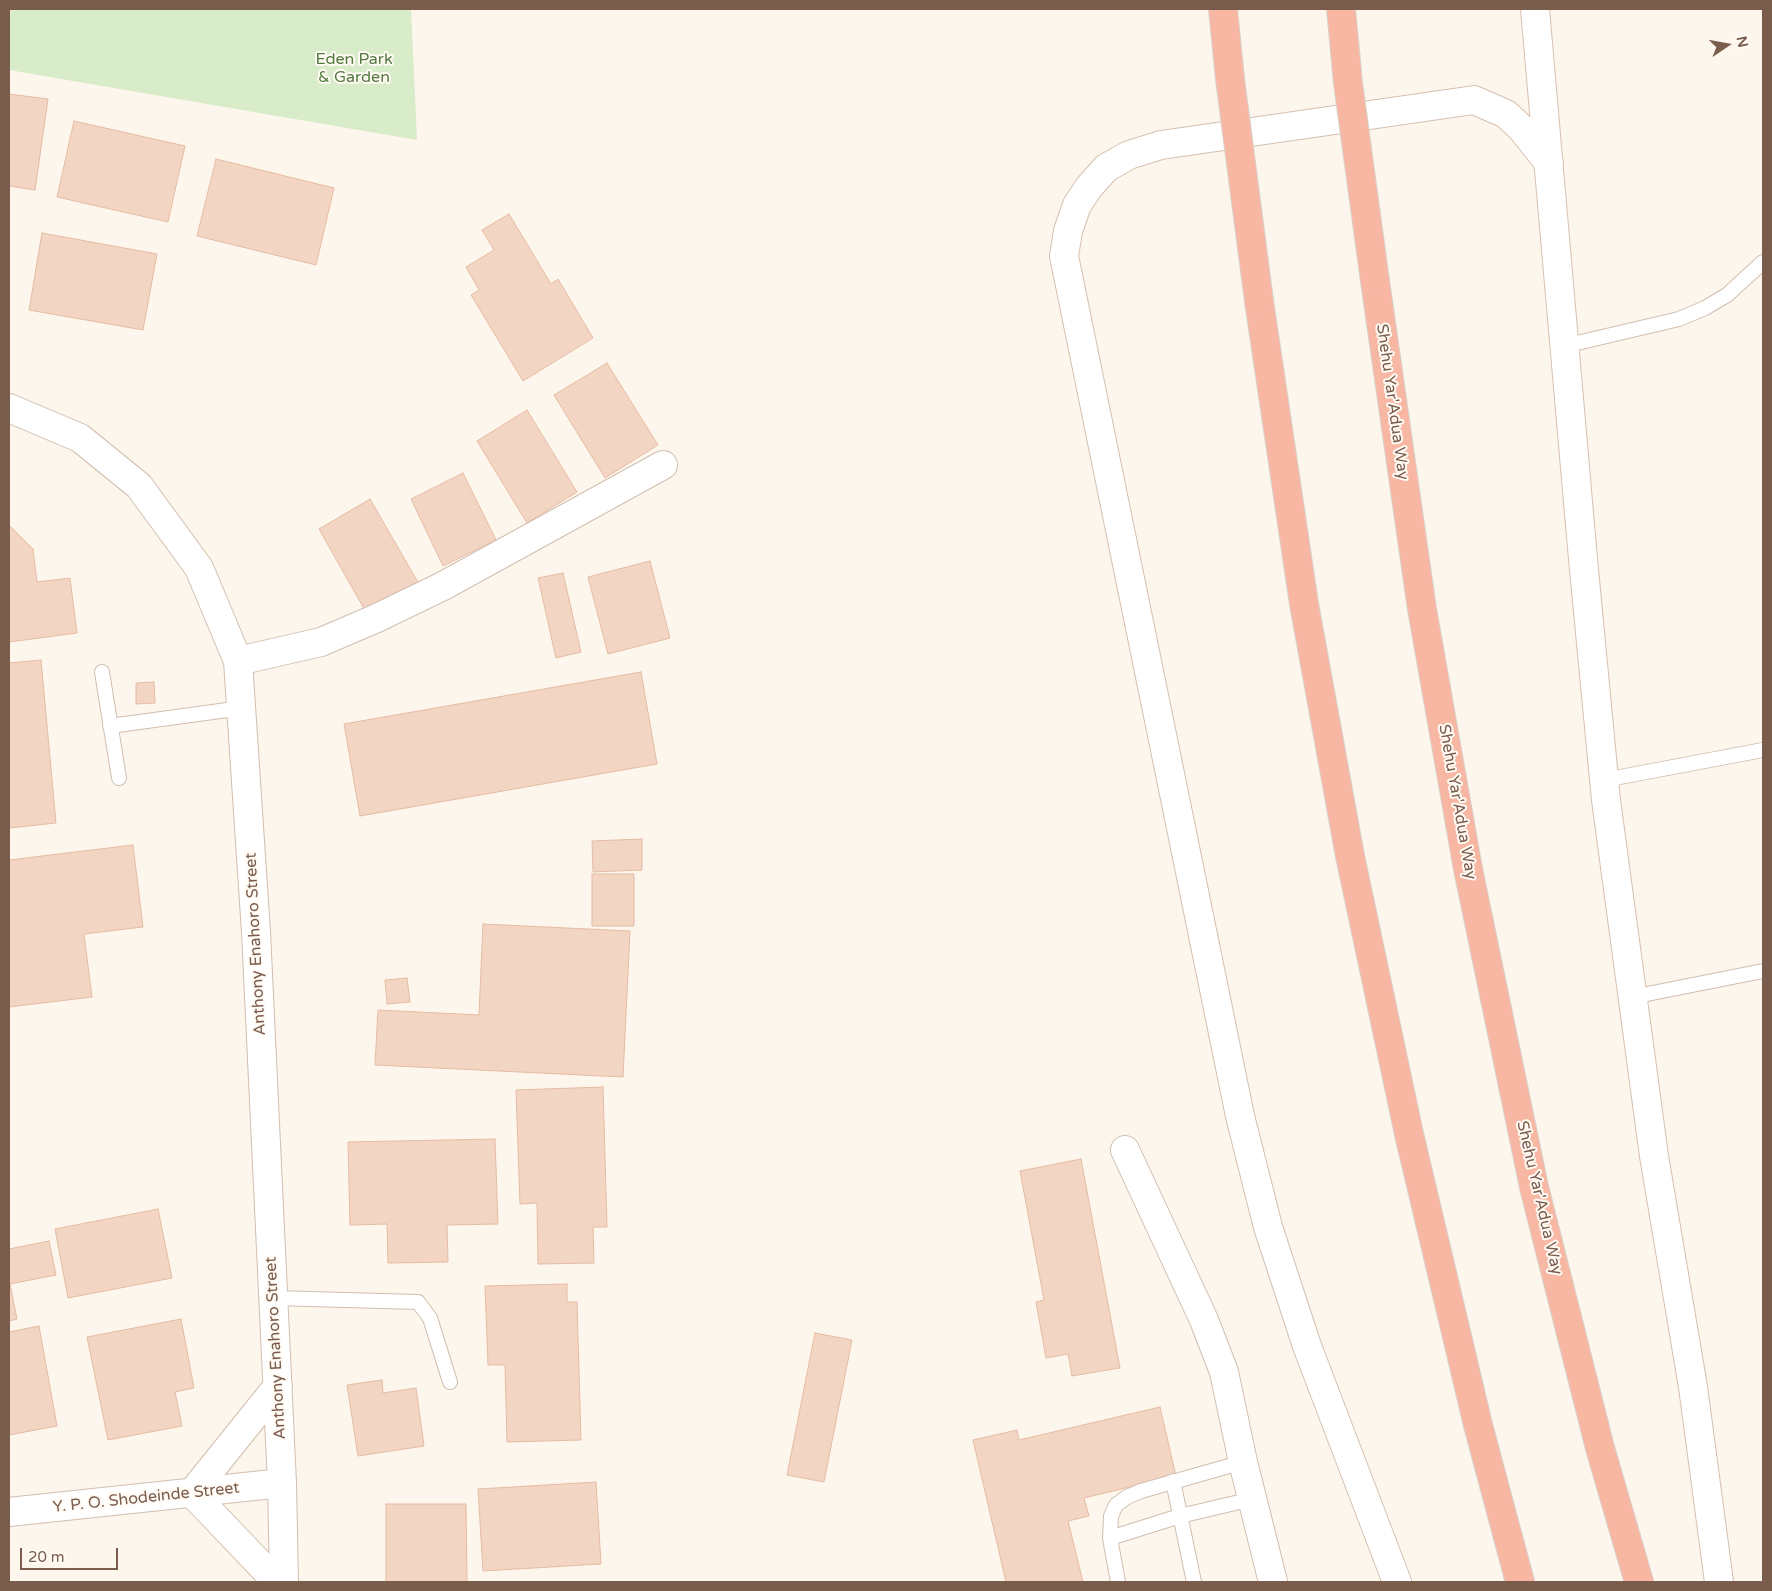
<!DOCTYPE html>
<style>
body{margin:0}
#map{position:relative;width:1772px;height:1591px;overflow:hidden;background:#fdf6ec;font-family:"Varela Round",sans-serif}
canvas{display:block}
.frame{position:absolute;inset:0;border:10px solid #7a5c4d;pointer-events:none}
.north{position:absolute;left:1702px;top:20px;width:50px;height:50px;-webkit-text-stroke:4px #fffaf3;paint-order:stroke;rotate:78deg;font-size:14px;font-weight:700;line-height:20px;text-align:center;color:#7a5c4d}
.north::after{content:'';display:block;margin:auto;width:18px;height:22px;background:#7a5c4d;clip-path:polygon(50% 0,100% 100%,50% 72%,0 100%)}
.scale{position:absolute;left:20px;top:1548px;width:98px;height:22px;box-sizing:border-box;border:2px solid #7a5c4d;border-top:0;padding-left:6px;font-size:15px;line-height:18px;white-space:nowrap;color:#7a5c4d;-webkit-text-stroke:4px #fffaf3;paint-order:stroke}
</style>
<div id="map">
<canvas width="1772" height="1591"></canvas>
<div class="frame"></div>
<div class="north">N</div>
<div class="scale">20 m</div>
</div>
<script>
const ctx = document.querySelector('canvas').getContext('2d');
ctx.lineJoin = 'round';
function paint(path, color) { ctx.fillStyle = color; ctx.fill(path, 'evenodd'); }
const toPath = rows => new Path2D(rows.map(r => 'M' + r).join(''));
function stroke(path, color, width, dash) { ctx.strokeStyle = color; ctx.lineWidth = width; ctx.lineCap = dash ? 'butt' : 'round'; ctx.setLineDash(dash || []); ctx.stroke(path); }
function drawText(font, color, halo, rows, align = 'center') {
  ctx.font = font + ' "Varela Round",sans-serif'; ctx.lineWidth = 4; ctx.setLineDash([]); ctx.textBaseline = 'middle'; ctx.strokeStyle = halo; ctx.fillStyle = color; for (const [text, x, y, turn = 0] of rows) {
    ctx.save(); ctx.translate(x, y); ctx.rotate((+turn || 0) * Math.PI / 180); ctx.textAlign = isNaN(turn) ? turn : align; if (halo) ctx.strokeText(text, 0, 0); ctx.fillText(text, 0, 0); ctx.restore();
  }
}
paint(toPath([
 [9,9,411,9,417,140,9,70]
]), '#d8ecc9');
const building = toPath([
 [9,94,48,99,35,190,9,186,9,94],
 [74,121,185,146,168,222,57,197,74,121],
 [216,159,334,188,316,265,197,236,216,159],
 [509,214,551,284,558,279,593,338,523,381,471,295,479,290,466,267,494,250,482,230,509,214],
 [42,233,157,254,143,330,29,310,42,233],
 [607,363,658,445,605,478,554,395,607,363],
 [527,410,577,492,527,523,477,441,527,410],
 [463,473,496,540,443,566,411,499,463,473],
 [370,499,419,584,367,614,319,529,370,499],
 [9,525,33,549,37,582,70,578,77,633,9,642,9,525],
 [650,561,670,638,608,654,588,577,650,561],
 [563,573,581,652,556,658,538,578,563,573],
 [41,660,56,823,9,828,9,663,41,660],
 [641,672,657,764,360,816,344,724,641,672],
 [154,682,155,703,136,704,136,683,154,682],
 [642,839,642,870,593,872,592,841,642,839],
 [133,845,143,927,84,934,92,997,9,1007,9,860,133,845],
 [592,874,634,874,634,926,592,926,592,874],
 [483,924,630,931,623,1077,375,1065,378,1010,479,1015,483,924],
 [407,978,410,1002,387,1004,385,980,407,978],
 [603,1087,607,1227,593,1227,594,1263,538,1264,537,1203,520,1204,516,1090,603,1087],
 [495,1139,498,1224,447,1225,448,1262,388,1263,387,1224,350,1225,348,1142,495,1139],
 [1081,1159,1120,1368,1072,1376,1068,1354,1046,1358,1036,1302,1044,1300,1020,1171,1081,1159],
 [158,1209,172,1278,68,1298,55,1229,158,1209],
 [49,1241,56,1275,10,1284,17,1319,9,1321,9,1249,49,1241],
 [567,1284,567,1302,577,1302,581,1440,507,1442,505,1365,488,1365,485,1286,567,1284],
 [181,1319,194,1388,175,1392,182,1426,108,1440,87,1337,181,1319],
 [39,1326,57,1426,9,1435,9,1332,39,1326],
 [815,1333,852,1340,824,1482,787,1475,815,1333],
 [382,1380,383,1393,416,1388,424,1446,358,1456,347,1385,382,1380],
 [1160,1407,1176,1476,1084,1498,1089,1516,1068,1521,1083,1582,1006,1582,973,1440,1017,1430,1019,1440,1160,1407],
 [596,1482,601,1564,483,1571,478,1489,596,1482],
 [386,1504,466,1504,467,1582,386,1582,386,1504]
]);
paint(building, '#f3d5c3');
stroke(building, '#e6bba3', 1);
const lane = toPath([
 [1564,346,1679,319,1705,308,1727,295,1763,262],
 [102,672,119,778],
 [110,726,242,708],
 [1604,780,1763,750],
 [1632,997,1763,971],
 [274,1298,418,1302,430,1318,450,1382],
 [1173,1481,1194,1582],
 [1110,1538,1180,1516,1252,1499],
 [1118,1582,1110,1538,1111,1516,1116,1505,1127,1497,1141,1491,1243,1462]
]);
const street = toPath([
 [9,408,80,438,139,486,199,568,238,661,256,932,282,1483,284,1582],
 [238,661,321,642,377,618,443,586,663,465],
 [1125,1150,1204,1320,1224,1372,1243,1462,1273,1582],
 [9,1512,282,1483],
 [277,1582,192,1493,278,1386]
]);
const secondary = toPath([
 [1535,9,1583,559,1606,800,1654,1156,1693,1387,1719,1582],
 [1397,1582,1307,1346,1268,1227,1240,1116,1064,256,1068,231,1077,205,1089,187,1106,168,1129,155,1161,145,1474,100,1506,114,1521,128,1549,163]
]);
const highway = toPath([
 [1375,281,1422,609,1468,869,1534,1187,1600,1448,1639,1582],
 [1259,301,1304,604,1350,856,1409,1134,1478,1425,1520,1582]
]);
stroke(lane, '#d1beb0', 16);
stroke(street, '#d1beb0', 30);
stroke(secondary, '#d6c0b0', 30);
stroke(highway, '#dad1cd', 30);
stroke(lane, '#fff', 14);
stroke(street, '#fff', 28);
stroke(secondary, '#fff', 28);
stroke(highway, '#f7b7a3', 28);
const highwayBridge = toPath([
 [1223,9,1230,79,1259,301],
 [1341,9,1348,83,1375,281]
]);
stroke(highwayBridge, '#dad1cd', 30, []);
stroke(highwayBridge, '#f7b7a3', 28);
drawText('16px', '#537a41', '#fffaf3', [
 ["Eden Park",354,60],
 ["& Garden",354,78]
]);
drawText('16px', '#7a5c4d', '#fffaf3', [
 ["Shehu Yar'Adua Way",1392,402,82],
 ["Shehu Yar'Adua Way",1457,802,80],
 ["Anthony Enahoro Street",256,944,-93],
 ["Shehu Yar'Adua Way",1539,1198,77],
 ["Anthony Enahoro Street",276,1348,-93],
 ["Y. P. O. Shodeinde Street",146,1498,-6]
]);
</script>
